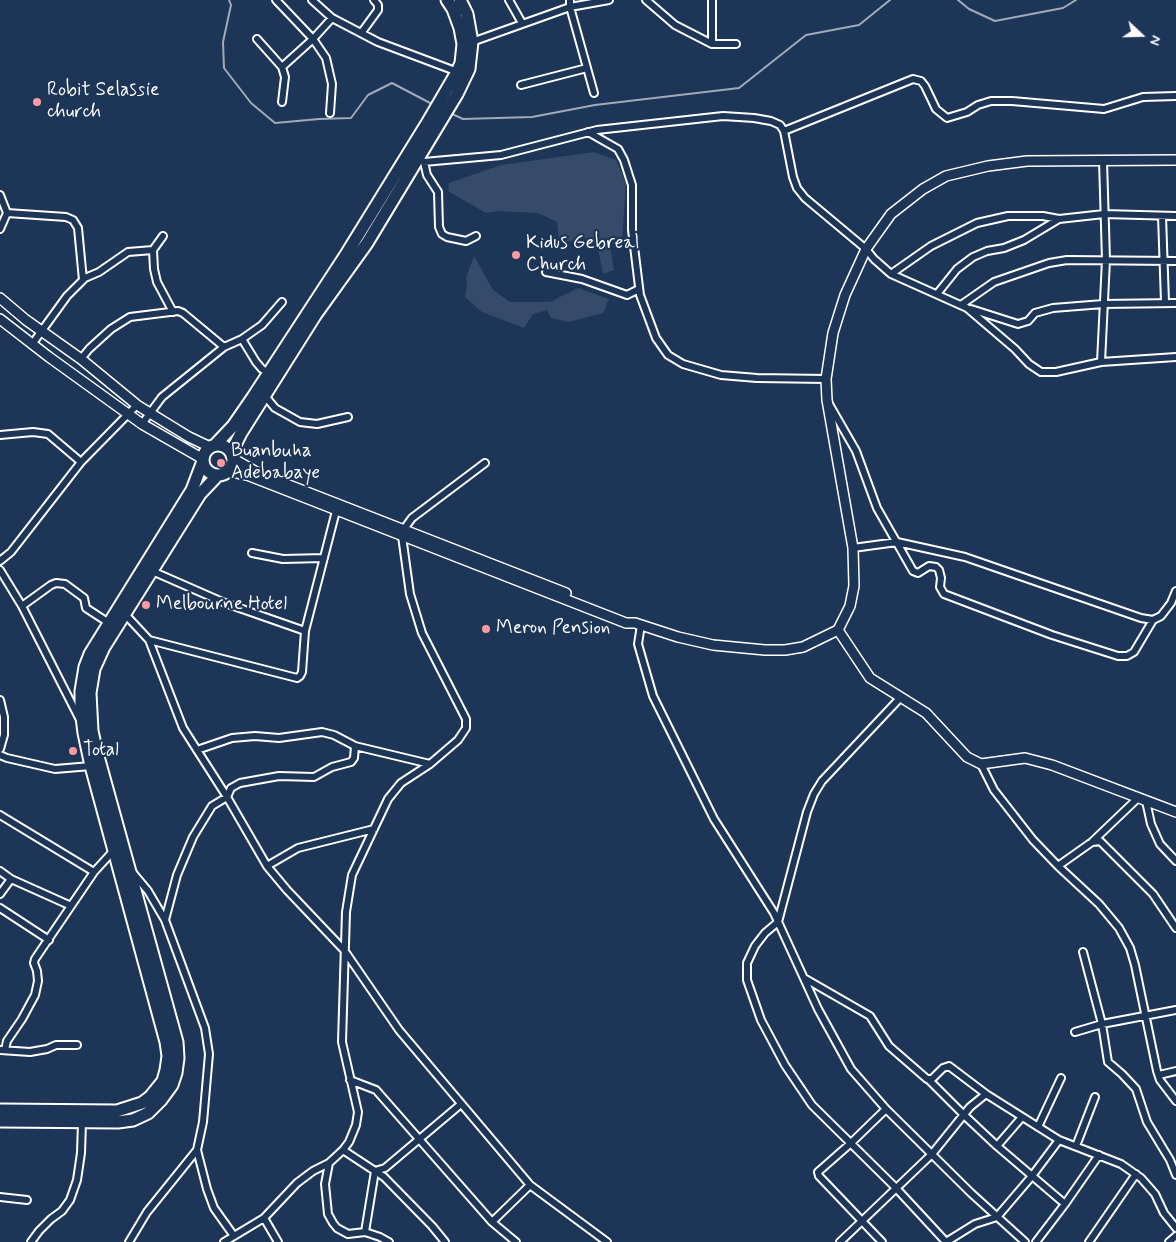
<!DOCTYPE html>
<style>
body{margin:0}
#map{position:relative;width:1176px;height:1242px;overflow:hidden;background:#1d3557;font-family:Mynerve,sans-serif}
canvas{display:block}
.north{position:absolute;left:1116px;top:10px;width:50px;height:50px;-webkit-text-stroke:4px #1d3557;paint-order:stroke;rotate:111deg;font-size:14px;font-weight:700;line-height:20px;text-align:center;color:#fff}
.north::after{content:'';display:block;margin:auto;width:18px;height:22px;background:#fff;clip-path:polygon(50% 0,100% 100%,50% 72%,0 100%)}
</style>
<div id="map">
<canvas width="1176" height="1242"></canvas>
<div class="north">N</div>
</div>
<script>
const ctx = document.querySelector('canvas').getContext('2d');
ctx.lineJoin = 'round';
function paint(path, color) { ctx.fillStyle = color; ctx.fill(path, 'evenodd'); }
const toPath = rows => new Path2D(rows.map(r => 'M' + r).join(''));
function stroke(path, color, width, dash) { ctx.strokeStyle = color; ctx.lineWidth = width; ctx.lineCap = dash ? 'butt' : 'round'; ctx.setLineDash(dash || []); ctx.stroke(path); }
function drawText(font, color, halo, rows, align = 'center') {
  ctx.font = font + ' Mynerve,sans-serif'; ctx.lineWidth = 4.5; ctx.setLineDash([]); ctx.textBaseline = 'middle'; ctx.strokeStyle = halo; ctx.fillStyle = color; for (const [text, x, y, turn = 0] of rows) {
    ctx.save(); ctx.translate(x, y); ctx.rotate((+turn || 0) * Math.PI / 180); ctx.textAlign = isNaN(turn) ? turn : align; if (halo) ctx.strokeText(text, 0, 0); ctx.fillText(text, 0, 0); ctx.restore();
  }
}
paint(toPath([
 [594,152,616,160,626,183,622,240,610,246,614,270,603,274,597,244,590,247,586,238,565,242,559,241,557,222,538,213,498,211,486,213,448,191,449,183,501,165],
 [474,256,493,290,510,302,550,302,578,288,609,299,603,313,569,322,551,318,547,310,533,314,524,328,482,312,465,297,467,286,466,278]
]), '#364b69');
stroke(toPath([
 [229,0,231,5,223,42,224,68,251,103,275,123,319,119,351,118,368,95,392,83,432,104],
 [958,0,969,9,995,21,1063,8,1076,0],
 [450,113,463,119,532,117,595,105,739,88,806,35,859,25,890,0]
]), '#a0aab8', 2);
const street = toPath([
 [276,0,313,39,326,58,332,84,330,113],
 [312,0,332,18,378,42,458,72],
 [509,0,522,23],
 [570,0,570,7,594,93],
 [646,0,675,25,712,44,736,44],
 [362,32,378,10,378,5,374,0],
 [257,39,282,67,285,77,282,102],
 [469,43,570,7,609,0],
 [712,44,712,0],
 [282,67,313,39,332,18],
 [521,85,587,68],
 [784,131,913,79,921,81,925,86,936,109,947,118,967,112,978,105,991,101,1012,101,1104,109,1143,97,1176,96],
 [588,132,618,149,624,160,632,185,632,230,640,295,656,338,668,355,683,364,721,375,757,378,826,379],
 [417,157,424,162,501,155,597,130,723,116,754,118,771,121,780,125,784,131,793,177,797,188,805,198,866,249,874,259,891,274,967,308,1015,349,1029,364,1041,372,1056,372,1101,362,1176,357],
 [424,162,427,175,438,192,439,227,442,234,447,237,466,241,476,236],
 [0,195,7,213],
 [1162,216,1165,302],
 [0,229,7,213,66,217,73,220,78,228,83,280],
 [153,250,154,269,157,282,173,312],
 [546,272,582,279,627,295,639,289],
 [891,274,931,246,977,223,1008,216,1043,216,1059,219,1104,214,1176,216],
 [937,294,957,269,973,257,987,251,1004,248,1024,240,1059,219],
 [961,305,994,282,1049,263,1067,260,1176,261],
 [971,309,1018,324,1028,321,1035,313,1053,308,1103,304,1176,303],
 [242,339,256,362,262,369,269,373],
 [33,343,67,296,85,278,99,272,128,252,153,250,163,236],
 [81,359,89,349,111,329,130,317,178,311,183,313,224,347],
 [1101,362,1106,260,1103,160],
 [265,396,275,408,300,422,317,424,348,417],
 [829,404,856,451,877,508,913,571,918,573,929,566,936,567,939,570,941,578,940,587,944,594,1052,635,1118,656,1127,656,1134,652,1153,620],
 [142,424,162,397,224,347,242,339,262,325,282,302],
 [0,435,33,432,48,434,81,462],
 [853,548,897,542,965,557,1141,618,1153,620,1161,616,1171,603,1176,591],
 [252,553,283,559,324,558],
 [0,561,11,552,81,462,137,405],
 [0,570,22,606,79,718],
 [152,571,225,603,305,631],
 [22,606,51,585,56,583,65,584,84,598,86,608,109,623],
 [123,612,149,640,183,728,227,797,267,866,287,890,344,950,399,1030,530,1185,607,1242],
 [641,625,638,644,653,696,714,819,774,913,818,1009,851,1069,886,1109,971,1193,1025,1242],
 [149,640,297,678,300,676,302,672,305,631,337,507],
 [901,697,822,781,814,794,807,812,778,922,765,933,755,946,747,963,747,980,761,1020,785,1065,812,1105,896,1188,946,1242],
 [0,700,4,717,4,735,0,749],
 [355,746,430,764],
 [0,755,7,758,55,769,91,766],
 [981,764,994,790,1033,840,1058,866,1099,904,1119,928,1130,948,1135,965,1157,1071,1160,1080,1176,1101],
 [1146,801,1151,824,1160,844,1176,861],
 [0,815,94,872],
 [1092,842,1100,841,1153,894,1176,928],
 [267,866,298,848,374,829],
 [1058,866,1092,842,1138,798],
 [0,871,11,879,69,905],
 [133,873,148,891,165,920],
 [0,894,11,879],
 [0,908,49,940],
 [1083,952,1102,1024,1108,1062,1122,1074,1136,1089,1147,1122,1170,1160,1176,1175],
 [804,978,870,1016,889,1046,927,1079,932,1079,943,1068,949,1066,986,1094],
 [1075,1032,1102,1024,1176,1010],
 [0,1050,30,1052,47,1049,56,1045,77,1045],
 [5,1050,7,1041,22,1019,35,995,38,981,37,971,34,963,35,959,94,872,115,849],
 [1159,1075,1176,1071],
 [350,1080,376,1090,492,1222,516,1242],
 [929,1080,964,1115,997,1146,1065,1204],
 [1038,1127,1061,1078],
 [997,1146,1022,1117],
 [1076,1146,1095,1097],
 [197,1150,207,1189,214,1208,234,1236],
 [343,1150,384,1177,432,1226,445,1242],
 [329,1163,325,1184,328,1214,333,1223,337,1228,348,1234,365,1232,380,1237,389,1242],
 [0,1197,27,1200],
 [264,1218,278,1242],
 [492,1222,530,1185],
 [365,1232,375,1171,385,1168,461,1104],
 [31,1242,39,1231,51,1219,62,1211,70,1200,77,1180,81,1153,82,1122],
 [129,1242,147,1212,197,1150,203,1122,209,1054,205,1028,165,920,177,875,193,837,212,806,227,797,231,788,240,783,279,776,314,777,332,767,351,762,354,758,355,746,334,735,322,732,279,738,255,736,232,738,197,750],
 [224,1242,264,1218,297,1183,313,1171,329,1163,343,1150,349,1142,356,1125,358,1112,342,1042,346,912,352,875,388,799,401,783,430,764,458,740,466,728,466,719,422,633,410,594,402,536,404,529,412,518,485,463],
 [840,1242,932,1154,970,1107,986,1094,1059,1140,1121,1164,1141,1178,1155,1194,1164,1213,1176,1228],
 [882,1242,819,1176,818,1172,851,1143,886,1109],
 [946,1242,975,1224,997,1217,1032,1176,1059,1140],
 [1036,1242,1065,1204,1099,1155],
 [1089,1242,1136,1174],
 [1169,1242,1176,1236]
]);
const secondary = toPath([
 [0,298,26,320,81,359,137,405,189,437,210,447],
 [0,319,49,357,142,424,203,459],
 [232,458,258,473,566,593],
 [227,471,247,475,626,623,635,623,678,637,713,645,765,650,785,650,803,647,838,630,850,606,854,586,853,548,827,400,826,379,833,333,845,295,866,249,891,214,923,189,946,176,988,166,1027,161,1176,160],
 [838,630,870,678,926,713,967,757,981,764,1025,758,1052,765,1176,812]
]);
const highway = toPath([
 [215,445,233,426,253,397,347,253,426,125,457,72,461,63,463,44,460,28,453,9,447,0],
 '203 460a15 15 0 1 1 30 0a15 15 0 1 1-30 0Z',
 [231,453,241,433,316,314,367,243,457,94,469,69,472,42,467,14,460,0],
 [0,1110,117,1111,142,1103,150,1097,163,1081,166,1070,168,1056,166,1042,91,766,84,733,81,709,81,691,85,667,90,654,192,490,203,461],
 [0,1121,118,1122,133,1120,148,1113,161,1100,172,1085,176,1073,178,1058,177,1042,96,749,92,731,90,693,94,669,104,647,200,494,218,475]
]);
stroke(street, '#fff', 10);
stroke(secondary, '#fff', 12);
stroke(highway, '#fff', 15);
stroke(street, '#1d3557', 6);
stroke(secondary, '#1d3557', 9);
stroke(highway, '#1d3557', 11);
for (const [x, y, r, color] of [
 [37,102,5,"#ff9aa2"],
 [516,255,5,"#ff9aa2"],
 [221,463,5,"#ff9aa2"],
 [146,605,5,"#ff9aa2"],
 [486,629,5,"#ff9aa2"],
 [73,751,5,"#ff9aa2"]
]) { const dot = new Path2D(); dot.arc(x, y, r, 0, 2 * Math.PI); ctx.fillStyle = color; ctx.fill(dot); stroke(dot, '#1d3557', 2); }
drawText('19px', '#fff', '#1d3557', [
 ["Robit Selassie",47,91],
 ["church",47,113],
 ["Kidus Gebreal",526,244],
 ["Church",526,266],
 ["Buanbuha",231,452],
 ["Adebabaye",231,474],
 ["Melbourne Hotel",156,605],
 ["Meron Pension",496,629],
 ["Total",83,751]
], 'left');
</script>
